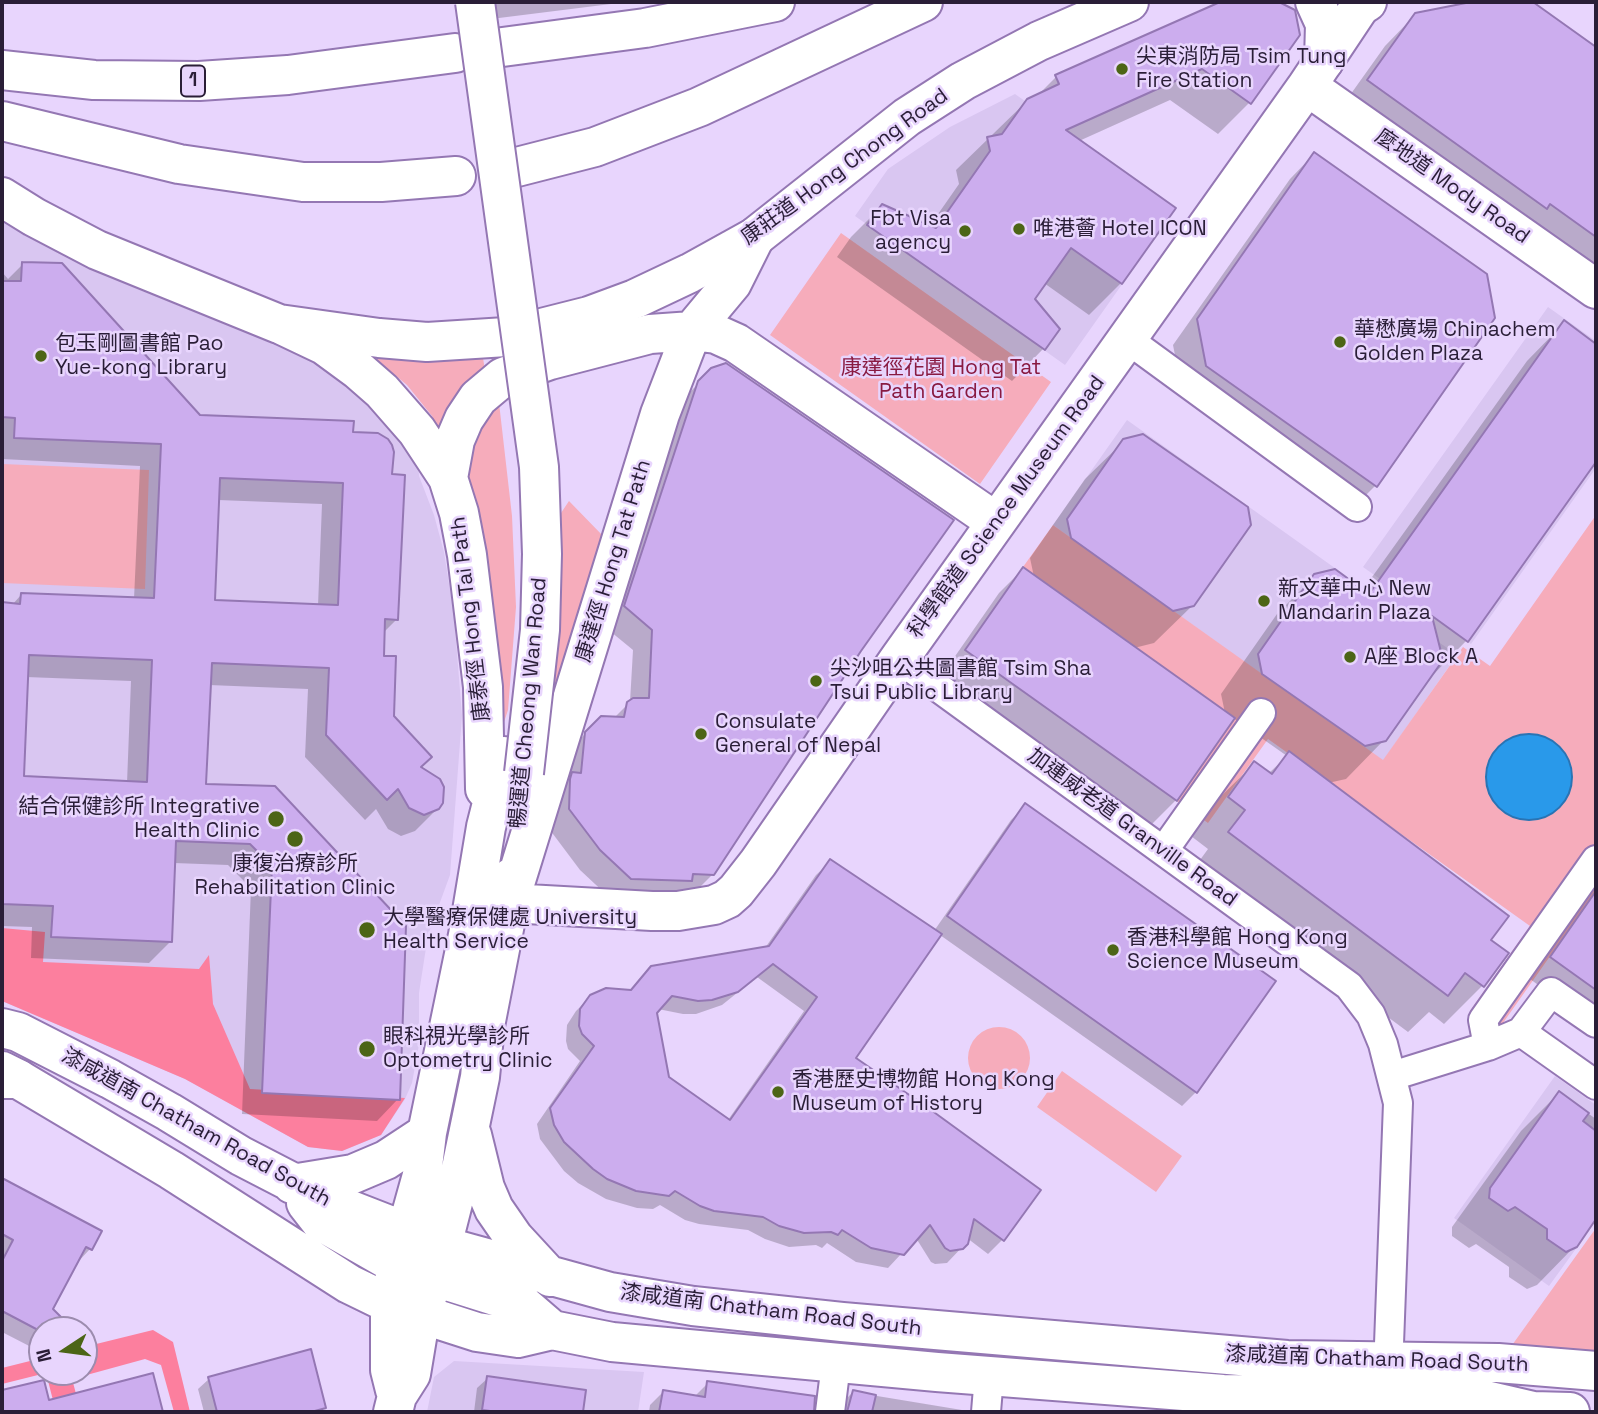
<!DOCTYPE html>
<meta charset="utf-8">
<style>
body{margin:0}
#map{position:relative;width:1598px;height:1414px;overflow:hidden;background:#e8d5fd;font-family:"Space Grotesk",sans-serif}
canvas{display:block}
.frame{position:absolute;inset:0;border:4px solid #2a1e37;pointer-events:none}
.north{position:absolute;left:28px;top:1316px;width:70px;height:70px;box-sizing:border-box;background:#e8d5fd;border:2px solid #9c8cae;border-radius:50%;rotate:257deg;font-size:19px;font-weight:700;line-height:28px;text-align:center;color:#2a1e37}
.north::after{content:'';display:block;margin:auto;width:24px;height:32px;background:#4c6516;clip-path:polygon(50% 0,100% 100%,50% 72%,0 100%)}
</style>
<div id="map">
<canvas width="1598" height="1414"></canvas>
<div class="frame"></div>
<div class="north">N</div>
</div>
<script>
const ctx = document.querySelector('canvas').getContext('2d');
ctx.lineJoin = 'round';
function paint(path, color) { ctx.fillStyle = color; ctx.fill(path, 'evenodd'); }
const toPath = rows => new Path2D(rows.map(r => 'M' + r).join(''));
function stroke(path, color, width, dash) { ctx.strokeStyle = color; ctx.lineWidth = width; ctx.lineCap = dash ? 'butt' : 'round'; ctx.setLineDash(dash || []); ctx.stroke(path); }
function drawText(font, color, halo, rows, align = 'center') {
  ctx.font = font + ' "Space Grotesk","Noto Sans TC",sans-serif'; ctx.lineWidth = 5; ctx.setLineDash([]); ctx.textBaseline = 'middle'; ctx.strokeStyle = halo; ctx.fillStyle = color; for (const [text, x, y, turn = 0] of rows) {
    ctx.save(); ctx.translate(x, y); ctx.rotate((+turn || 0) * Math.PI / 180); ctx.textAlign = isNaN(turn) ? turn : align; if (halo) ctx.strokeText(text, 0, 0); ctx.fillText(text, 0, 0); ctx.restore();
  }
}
paint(toPath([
 [1015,94,1176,208,1065,365,855,216,888,169,950,127],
 [2,220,117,280,268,337,324,362,367,390,418,459,419,476,434,515,444,552,454,615,462,716,450,875,428,935,419,993,419,1045,412,1083,405,1099,381,1135,342,1151,308,1147,185,1079,2,1001],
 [1548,307,1596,341,1596,468,1471,644,1363,567],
 [1127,420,1457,655,1383,761,1053,525],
 [1555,1076,1596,1105,1596,1221,1549,1286,1454,1218],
 [454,1361,644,1372,638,1412,427,1412,434,1377]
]), '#d9c6f1');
paint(toPath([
 [841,233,1051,382,980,484,770,335],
 [481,346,485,370,442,437,432,416,407,385,378,361,373,348],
 [498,394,512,516,516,607,508,710,499,737,463,455],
 [2,464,149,470,145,589,2,583],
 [569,501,604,537,563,681,553,684,562,563,559,516],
 [1596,515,1596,891,1498,1030,1470,1011,1530,926,1268,739,1208,823,1177,801,1235,718,1023,567,1053,525,1383,760,1463,647,1490,666],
 '968 1058a31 31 0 1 1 62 0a31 31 0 1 1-62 0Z',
 [1062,1071,1182,1156,1156,1192,1037,1107],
 [1596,1228,1596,1352,1510,1348]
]), '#f6acbb');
paint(toPath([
 [2,928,45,932,43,962,199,969,209,955,213,1004,250,1089,405,1098,381,1135,342,1151,308,1147,185,1079,2,1001],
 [153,1330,173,1342,190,1412,174,1412,161,1365,145,1359,72,1379,81,1412,56,1412,46,1373,2,1384,2,1368,42,1358,42,1372,84,1372,84,1347]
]), '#fc7f9e');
const water = toPath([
 '1486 777a43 43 0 1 1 86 0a43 43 0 1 1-86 0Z'
]);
paint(water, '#2999ea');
stroke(water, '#2974b4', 2);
paint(toPath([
 [481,2,627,2,483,20],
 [1223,2,1276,2,1298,34,1249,103,1218,134,1170,100,1079,141,1174,208,1121,283,1089,315,1044,283,1033,299,1057,329,1043,349,1012,381,837,257,851,237,882,206,929,227,959,184,956,170,1028,100,1037,96,1056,77],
 [1480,2,1530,2,1596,49,1596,289,1338,112,1385,46,1416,14],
 [1314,154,1376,485,1351,510,1182,391,1173,345,1290,179],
 [23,264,199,417,352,434,390,476,397,619,383,633,383,657,392,717,438,808,415,831,401,836,388,829,376,809,365,820,305,757,308,689,209,685,204,785,274,787,398,1099,377,1121,242,1114,251,888,228,865,174,863,170,942,149,963,31,958,32,927,2,926,2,604,12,605,21,595,134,599,140,466,2,459,2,272,8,279],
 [218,500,322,504,318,606,213,601],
 [26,677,131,681,127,783,22,777],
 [1564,323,1596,346,1596,459,1466,641,1429,679,1384,740,1346,779,1328,783,1489,940,1507,953,1482,986,1444,1024,1429,1012,1408,1032,1192,871,1208,849,1191,836,1216,801,1254,764,1268,774,1287,756,1233,718,1176,800,1152,824,942,675,999,593,1023,569,1034,577,1030,558,1085,479,1124,441,1193,605,1154,643,1134,648,1225,713,1221,694,1277,614,1315,576,1362,591,1527,361],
 [712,370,860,650,713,874,693,894,610,898,580,870,550,830,566,753,586,733,613,719,630,702,633,650,605,627,679,403],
 [1025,806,1196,1092,1182,1106,940,935,854,1059,1002,1240,988,1254,967,1238,966,1243,947,1263,935,1264,931,1262,916,1238,888,1268,856,1262,827,1243,822,1248,816,1245,789,1247,765,1239,748,1230,699,1224,685,1220,660,1205,653,1209,637,1208,606,1199,578,1183,564,1171,540,1139,537,1124,580,1061,568,1049,566,1041,567,1025,576,1011,591,996,629,992,652,968,765,948,816,875,831,861,934,931,1011,820],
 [757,977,804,1011,728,1120,668,1079,655,1013,658,1009,683,1014,696,1014,722,1005],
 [1596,887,1596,1027,1530,979],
 [1559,1093,1596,1119,1596,1216,1575,1246,1537,1285,1527,1289,1509,1277,1509,1267,1476,1244,1469,1248,1452,1236,1452,1227,1521,1131],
 [2,1180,100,1231,90,1249,76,1264,51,1309,52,1330,42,1330,42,1342,35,1349,2,1332],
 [152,1375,162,1412,2,1412,2,1392,43,1382,48,1403],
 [488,1378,584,1391,581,1412,474,1412,477,1388],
 [209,1379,324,1408,320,1412,204,1412,198,1389],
 [708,1383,813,1398,813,1412,649,1412,650,1405,663,1392,694,1397],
 [853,1392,968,1411,968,1412,839,1412,840,1405]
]), '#0003');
const building = toPath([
 [1220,2,1279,2,1295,10,1300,35,1251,104,1202,69,1066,130,1176,208,1122,284,1071,248,1035,299,1060,329,1045,350,867,225,882,204,936,228,990,151,987,137,1002,134,1027,99,1059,84,1055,75,1220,2],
 [1471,2,1533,2,1596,47,1596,237,1550,204,1547,209,1367,80,1415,13,1471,2],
 [1314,152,1487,274,1495,318,1377,487,1206,366,1197,319,1314,152],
 [22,262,62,263,200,415,354,421,353,432,378,433,388,439,392,445,394,452,392,474,405,475,398,620,385,619,384,656,396,656,394,716,432,757,421,767,440,779,444,787,443,803,439,809,424,815,409,808,398,789,387,800,326,735,329,668,212,663,206,784,275,786,406,926,400,1100,262,1093,272,866,250,844,176,841,172,942,51,937,53,906,2,904,2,602,20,604,21,593,154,598,161,444,14,438,15,418,2,417,2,281,21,281,22,262],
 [220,478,343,483,338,605,215,600,220,478],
 [29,655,152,660,147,782,24,776,29,655],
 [1564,320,1596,344,1596,462,1468,642,1432,616,1443,660,1386,741,1365,746,1262,674,1258,654,1314,574,1335,569,1369,594,1564,320],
 [726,363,954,520,861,651,714,875,693,874,692,881,631,879,600,850,569,809,570,779,572,772,581,773,585,732,601,716,624,717,627,702,633,698,649,698,652,630,624,606,698,381,711,368,726,363],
 [1143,434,1248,507,1251,525,1194,606,1173,611,1071,538,1067,519,1123,439,1143,434],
 [1023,567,1235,718,1177,801,965,650,1023,567],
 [1289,751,1509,916,1491,940,1509,953,1484,987,1465,973,1448,996,1228,832,1245,810,1228,797,1254,761,1272,774,1289,751],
 [1025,803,1276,981,1197,1093,947,916,1025,803],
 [830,859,942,934,856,1058,931,1110,1041,1190,1004,1241,974,1219,968,1244,963,1249,950,1251,945,1248,930,1225,904,1255,871,1248,842,1230,838,1235,831,1232,804,1233,779,1226,763,1217,714,1211,700,1206,675,1191,669,1196,636,1191,607,1179,593,1169,564,1142,554,1125,550,1108,594,1046,582,1034,579,1026,580,1009,590,995,606,988,631,990,651,966,769,946,830,859],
 [773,964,817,997,730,1120,669,1077,657,1013,672,996,698,1001,712,1000,738,992,773,964],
 [1596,891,1596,990,1550,957,1596,891],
 [1559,1091,1589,1113,1583,1121,1596,1131,1596,1219,1577,1247,1566,1252,1547,1239,1547,1229,1515,1207,1508,1211,1489,1198,1490,1188,1559,1091],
 [2,1178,102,1231,92,1250,86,1247,53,1309,61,1317,54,1330,38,1330,2,1311,2,1261,13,1240,2,1234,2,1178],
 [311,1349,326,1408,311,1412,217,1412,208,1377,311,1349],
 [153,1373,163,1412,2,1412,2,1390,44,1380,49,1400,153,1373],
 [487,1376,586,1390,583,1412,498,1412,482,1410,487,1376],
 [707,1381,815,1396,814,1412,659,1412,663,1390,705,1397,707,1381],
 [853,1390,876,1395,872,1412,847,1412,853,1390]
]);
paint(building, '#ccadee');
stroke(building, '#9477b3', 2);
const street = toPath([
 [1127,339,1357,507],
 [899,659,1349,986,1371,1015,1383,1044,1398,1103,1389,1344,1394,1379],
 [1164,850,1261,713],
 [1521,1032,1596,1085],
 [1488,1046,1483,1020,1596,860],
 [1392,1076,1488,1046,1521,1032,1551,992,1596,1023],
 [830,1412,836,1364],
 [986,1412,989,1376]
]);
const secondary = toPath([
 [1307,86,1596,289],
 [284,326,324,345,358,370,382,391,417,431,448,478,459,513,467,555,483,687,485,789],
 [448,478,455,440,464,419,478,398,503,377,550,360,650,334,692,331,716,334,736,343,996,522],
 [509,903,652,911,678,911,714,905,727,899,736,891,758,863,899,659,1307,86,1363,2],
 [509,903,660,414,692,331,732,283,755,237],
 [2,1028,18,1032,110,1079,169,1112,241,1156,330,1202,443,1246,610,1292,693,1306,842,1322,1287,1360,1498,1363,1596,1371],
 [2,1079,18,1079,171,1170,349,1284,390,1304,477,1332,518,1338,552,1330,612,1342,937,1372,1223,1394,1481,1399,1533,1411,1570,1412],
 [472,1135,485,1188,494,1209,514,1238,550,1277],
 [292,1184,353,1174,386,1160,427,1133],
 [306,1203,320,1221,397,1265,416,1280],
 [419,1257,434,1277,523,1305,552,1330],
 [395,1390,390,1370,390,1304,397,1265,422,1175,427,1133,468,935,486,827,504,756],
 [393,1412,397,1396,411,1374,421,1314,434,1277,458,1183,480,1077,485,1026,509,903,512,877]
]);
const primary = toPath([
 [1315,2,1325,24,1324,61],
 [1360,6,1367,2],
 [2,197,34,217,97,250,279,324,379,338,427,342,506,337,589,316,635,299,690,273,755,237,907,117,963,81,1039,41,1129,2]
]);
const highway = toPath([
 [495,48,645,28,775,2],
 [2,70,94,80,199,81,288,75,455,53],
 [2,121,179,164,303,182,381,182,456,176],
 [513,168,595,147,699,107,923,2],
 [2,1071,18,1079]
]);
stroke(street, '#9477b3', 32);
stroke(secondary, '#9477b3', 42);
stroke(primary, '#9477b3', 42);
stroke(highway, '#9477b3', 42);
stroke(street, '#fff', 28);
stroke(secondary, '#fff', 38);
stroke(primary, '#fff', 38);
stroke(highway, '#fff', 38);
const secondaryBridge = toPath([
 [475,2,539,467,542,554,540,630,524,773]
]);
stroke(secondaryBridge, '#9477b3', 42, []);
stroke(secondaryBridge, '#fff', 38);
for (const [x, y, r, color] of [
 [1122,69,7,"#4c6516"],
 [1019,229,7,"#4c6516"],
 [965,231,7,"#4c6516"],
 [1340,342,7,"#4c6516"],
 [41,356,7,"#4c6516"],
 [1264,601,7,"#4c6516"],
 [1350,657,7,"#4c6516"],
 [816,681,7,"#4c6516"],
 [701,734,7,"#4c6516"],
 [276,819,9,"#4c6516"],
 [295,839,9,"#4c6516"],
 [367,930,9,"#4c6516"],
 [1113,950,7,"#4c6516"],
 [367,1049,9,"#4c6516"],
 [778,1092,7,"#4c6516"]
]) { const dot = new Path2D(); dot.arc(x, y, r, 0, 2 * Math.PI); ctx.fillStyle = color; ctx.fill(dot); stroke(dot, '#e8d5fd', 2.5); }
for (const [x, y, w] of [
 [193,81,24]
]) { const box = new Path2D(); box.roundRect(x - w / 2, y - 15.5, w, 31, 5); ctx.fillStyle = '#e8d5fd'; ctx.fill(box); stroke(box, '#2a1e37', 2); }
drawText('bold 19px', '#2a1e37', null, [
 ["1",193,81]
]);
drawText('21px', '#2a1e37', '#e8d5fd', [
 ["尖東消防局 Tsim Tung",1136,57],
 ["Fire Station",1136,81],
 ["Fbt Visa",951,219,"right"],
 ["agency",951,243,"right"],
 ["唯港薈 Hotel ICON",1033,229],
 ["華懋廣場 Chinachem",1354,330],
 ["Golden Plaza",1354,354],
 ["包玉剛圖書館 Pao",55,344],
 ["Yue-kong Library",55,368],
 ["新文華中心 New",1278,589],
 ["Mandarin Plaza",1278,613],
 ["A座 Block A",1364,657],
 ["尖沙咀公共圖書館 Tsim Sha",830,669],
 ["Tsui Public Library",830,693],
 ["Consulate",715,722],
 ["General of Nepal",715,746],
 ["結合保健診所 Integrative",260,807,"right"],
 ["Health Clinic",260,831,"right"],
 ["康復治療診所",295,864,"center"],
 ["Rehabilitation Clinic",295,888,"center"],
 ["大學醫療保健處 University",383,918],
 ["Health Service",383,942],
 ["香港科學館 Hong Kong",1127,938],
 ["Science Museum",1127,962],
 ["眼科視光學診所",383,1037],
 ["Optometry Clinic",383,1061],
 ["香港歷史博物館 Hong Kong",792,1080],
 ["Museum of History",792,1104]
], 'left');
drawText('21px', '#2a1e37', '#e8d5fd', [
 ["康莊道 Hong Chong Road",845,167,-36],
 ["麼地道 Mody Road",1452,187,35],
 ["科學館道 Science Museum Road",1007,507,-54],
 ["康達徑 Hong Tat Path",614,561,-73],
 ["康泰徑 Hong Tai Path",471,619,-97],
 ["暢運道 Cheong Wan Road",529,703,-85],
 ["加連威老道 Granville Road",1132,828,36],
 ["漆咸道南 Chatham Road South",196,1128,29],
 ["漆咸道南 Chatham Road South",771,1311,7],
 ["漆咸道南 Chatham Road South",1377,1360,2]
]);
drawText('21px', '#891a41', '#e8d5fd', [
 ["康達徑花園 Hong Tat",941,368],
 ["Path Garden",941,392]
]);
</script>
